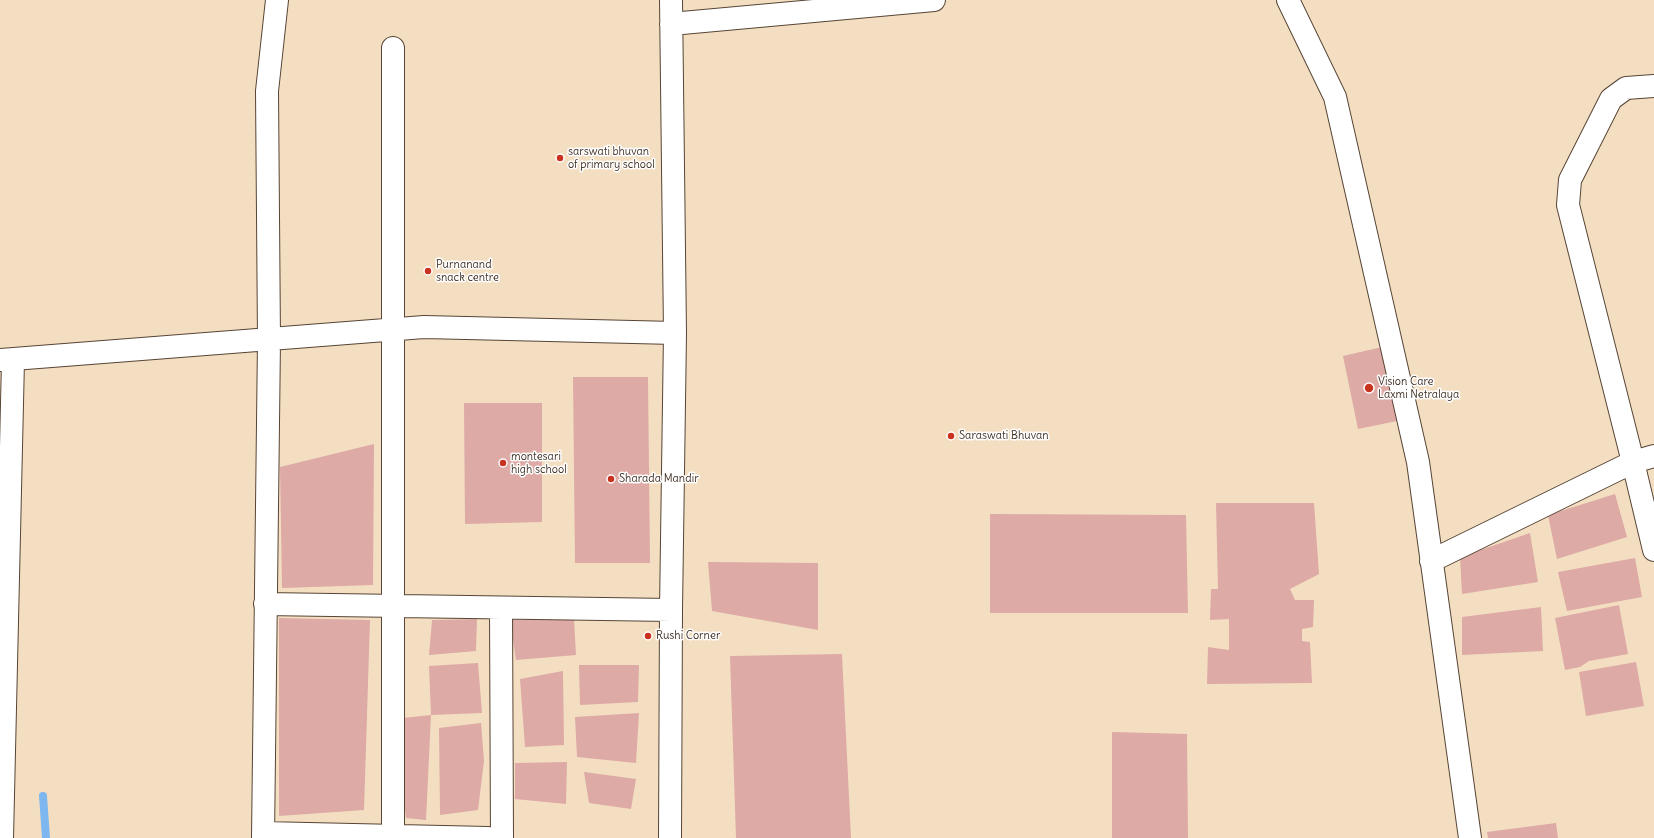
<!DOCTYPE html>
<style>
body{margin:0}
canvas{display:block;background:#f3dec1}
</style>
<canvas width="1654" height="838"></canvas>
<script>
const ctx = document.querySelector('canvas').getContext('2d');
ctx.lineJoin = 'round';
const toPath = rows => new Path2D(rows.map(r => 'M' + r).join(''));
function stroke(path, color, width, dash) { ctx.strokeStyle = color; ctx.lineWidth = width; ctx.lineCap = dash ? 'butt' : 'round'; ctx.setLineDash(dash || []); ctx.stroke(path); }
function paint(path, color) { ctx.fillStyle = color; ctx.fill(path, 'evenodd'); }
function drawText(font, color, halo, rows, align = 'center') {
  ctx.font = font + ' Delius,sans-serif'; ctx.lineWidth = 3; ctx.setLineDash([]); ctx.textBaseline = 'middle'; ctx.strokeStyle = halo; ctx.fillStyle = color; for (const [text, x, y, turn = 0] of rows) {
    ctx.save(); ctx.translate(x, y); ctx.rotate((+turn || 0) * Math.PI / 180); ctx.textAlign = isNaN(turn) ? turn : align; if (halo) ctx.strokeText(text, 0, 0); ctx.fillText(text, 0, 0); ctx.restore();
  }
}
stroke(toPath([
 [43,796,46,838]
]), '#7eb7ef', 8);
paint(toPath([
 [1382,347,1397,421,1358,429,1343,356],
 [573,377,648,377,650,563,575,563],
 [464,403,542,403,542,522,465,524],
 [374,444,373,585,282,588,280,467],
 [1615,494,1627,537,1557,559,1548,515],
 [1216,503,1314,503,1319,574,1290,589,1295,600,1314,600,1313,627,1302,629,1302,641,1310,642,1312,683,1207,684,1208,647,1229,650,1229,619,1210,620,1211,589,1218,589],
 [990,514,1186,515,1188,613,990,613],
 [1530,533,1538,582,1462,594,1460,557],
 [1635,558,1642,597,1567,611,1558,572],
 [708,562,818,563,818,630,712,611],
 [1619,605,1628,654,1589,661,1580,667,1565,670,1555,618],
 [1541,607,1543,651,1462,655,1462,617],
 [279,618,370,620,364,810,279,816],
 [477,619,476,651,429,655,432,620],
 [574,619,576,655,516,660,510,620],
 [842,654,851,838,736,838,730,656],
 [1636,662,1644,706,1586,716,1579,672],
 [478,663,482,713,431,715,429,666],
 [579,665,639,665,638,702,580,705],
 [563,671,564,745,525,747,520,679],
 [639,713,636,763,577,757,575,717],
 [431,715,426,820,406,818,393,719],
 [481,723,484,761,478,810,440,815,439,728],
 [1112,732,1187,734,1188,838,1112,838],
 [567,762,566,804,515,799,515,763],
 [584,772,636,779,631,809,589,803],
 [1556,823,1558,838,1488,838,1487,832]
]), '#ddaaa6');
const minor = toPath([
 [1288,0,1335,97,1418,462,1470,838],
 [671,24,934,0],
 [1654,86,1626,88,1611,99,1570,180,1568,205,1633,462,1654,550],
 [0,360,424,327,675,333],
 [1431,561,1633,462,1654,456],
 [265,604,671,610],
 [501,608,502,838],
 [263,833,488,838],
 [2,838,13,360],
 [263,838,269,340,267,91,277,0],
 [393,838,393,48],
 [670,838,671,610,675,333,671,0]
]);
stroke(minor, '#574536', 24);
stroke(minor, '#fff', 22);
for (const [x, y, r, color] of [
 [560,158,4,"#c8321e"],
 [428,271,4,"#c8321e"],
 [1369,388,5,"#c8321e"],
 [951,436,4,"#c8321e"],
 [503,463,4,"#c8321e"],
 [611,479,4,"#c8321e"],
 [648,636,4,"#c8321e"]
]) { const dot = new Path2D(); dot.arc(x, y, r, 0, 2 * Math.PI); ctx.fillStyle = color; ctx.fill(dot); stroke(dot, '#fff', 1.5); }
drawText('11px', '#3b2a1e', '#fff', [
 ["sarswati bhuvan",568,152],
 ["of primary school",568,165],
 ["Purnanand",436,265],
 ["snack centre",436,278],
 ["Vision Care",1378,382],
 ["Laxmi Netralaya",1378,395],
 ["Saraswati Bhuvan",959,436],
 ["montesari",511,457],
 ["high school",511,470],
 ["Sharada Mandir",619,479],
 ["Rushi Corner",656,636]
], 'left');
</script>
